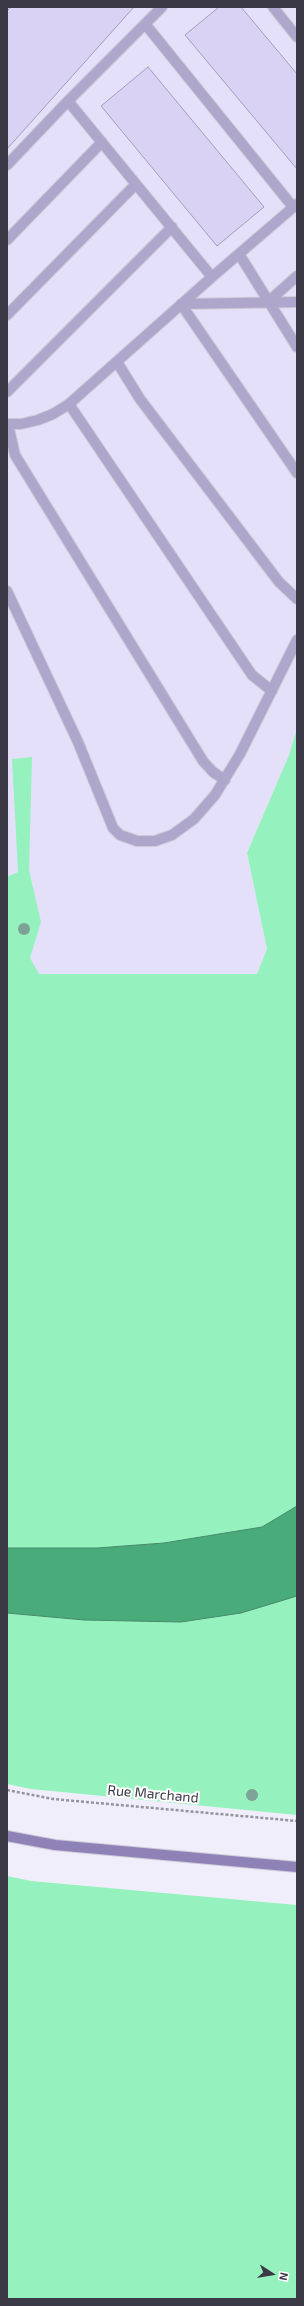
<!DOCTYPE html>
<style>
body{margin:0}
#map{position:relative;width:304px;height:2306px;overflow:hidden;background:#f1eefc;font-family:"Exo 2",sans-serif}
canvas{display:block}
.frame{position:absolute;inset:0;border:8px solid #3c3947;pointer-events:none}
.north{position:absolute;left:252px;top:2254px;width:40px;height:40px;-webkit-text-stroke:3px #fff;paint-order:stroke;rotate:102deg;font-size:11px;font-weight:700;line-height:16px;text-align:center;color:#3c3947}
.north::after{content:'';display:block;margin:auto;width:14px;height:18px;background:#3c3947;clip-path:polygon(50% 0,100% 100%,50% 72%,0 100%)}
</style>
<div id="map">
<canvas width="304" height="2306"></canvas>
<div class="frame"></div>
<div class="north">N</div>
</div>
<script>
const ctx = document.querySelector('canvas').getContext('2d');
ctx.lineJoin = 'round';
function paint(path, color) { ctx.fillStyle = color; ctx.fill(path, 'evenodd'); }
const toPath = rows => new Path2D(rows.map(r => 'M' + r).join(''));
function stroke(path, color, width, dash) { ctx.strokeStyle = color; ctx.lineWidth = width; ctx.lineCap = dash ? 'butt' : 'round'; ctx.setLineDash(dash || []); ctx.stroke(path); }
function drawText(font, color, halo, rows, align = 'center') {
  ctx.font = font + ' "Exo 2",sans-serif'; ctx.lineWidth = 4; ctx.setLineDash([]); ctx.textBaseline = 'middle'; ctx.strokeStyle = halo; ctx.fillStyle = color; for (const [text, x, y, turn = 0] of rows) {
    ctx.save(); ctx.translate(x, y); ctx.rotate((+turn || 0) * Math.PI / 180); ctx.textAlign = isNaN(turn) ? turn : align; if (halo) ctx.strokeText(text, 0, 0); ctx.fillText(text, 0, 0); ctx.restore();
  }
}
paint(toPath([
 [7,7,297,7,297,728,289,755,247,853,267,949,244,1007,7,986]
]), '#e5e0f9');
paint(toPath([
 [297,728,297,1506,262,1527,164,1543,97,1548,7,1548,7,877,18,872,12,759,32,757,29,870,41,922,30,958,39,974,257,974,267,949,247,853,289,755],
 [297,1595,297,1815,31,1789,7,1784,7,1613,84,1620,181,1622],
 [7,1876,31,1881,297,1905,297,2299,7,2299]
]), '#95f2be');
const water = toPath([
 [297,1506,297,1596,241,1613,181,1622,84,1620,7,1613,7,1548,97,1548,164,1543,262,1527,297,1506]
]);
paint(water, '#4aab7a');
stroke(water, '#46896b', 1);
const building = toPath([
 [11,7,134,7,7,149,7,11,11,7],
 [219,7,241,7,297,74,297,169,185,35,219,7],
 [148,67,264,207,217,246,101,106,148,67]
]);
paint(building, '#dad2f4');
stroke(building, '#a49dbe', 1);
const lane = toPath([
 [273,7,297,37],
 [146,25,293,207],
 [68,101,212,277,297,204],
 [7,165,68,101,162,7],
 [7,240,102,142],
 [239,254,297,347],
 [269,301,297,276],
 [181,304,297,473],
 [181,304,297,302],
 [7,315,136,184],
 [117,362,140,399,279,582,297,599],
 [7,392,172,227],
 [69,404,252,675,272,691],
 [7,424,21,424,38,420,53,414,69,404,212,277],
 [8,424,15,455,203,761,213,772,225,780],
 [7,591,78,742,113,828,120,835,137,841,155,841,172,835,194,819,215,795,240,754,297,640]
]);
const secondary = toPath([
 [7,1836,55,1845,297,1867]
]);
stroke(lane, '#cdcad8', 12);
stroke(secondary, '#cdcad8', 12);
stroke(toPath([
 [7,1790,53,1799,297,1821]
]), '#9693a1', 2.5, [3, 2]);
stroke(lane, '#aea6cb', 10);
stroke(secondary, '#8f82b7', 10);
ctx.fillStyle = '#7da296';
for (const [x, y] of [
 [24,929],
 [252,1795]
]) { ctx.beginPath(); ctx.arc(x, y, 6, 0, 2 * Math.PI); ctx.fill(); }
drawText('14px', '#3c3947', '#fff', [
 ["Rue Marchand",153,1794,5]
]);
</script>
